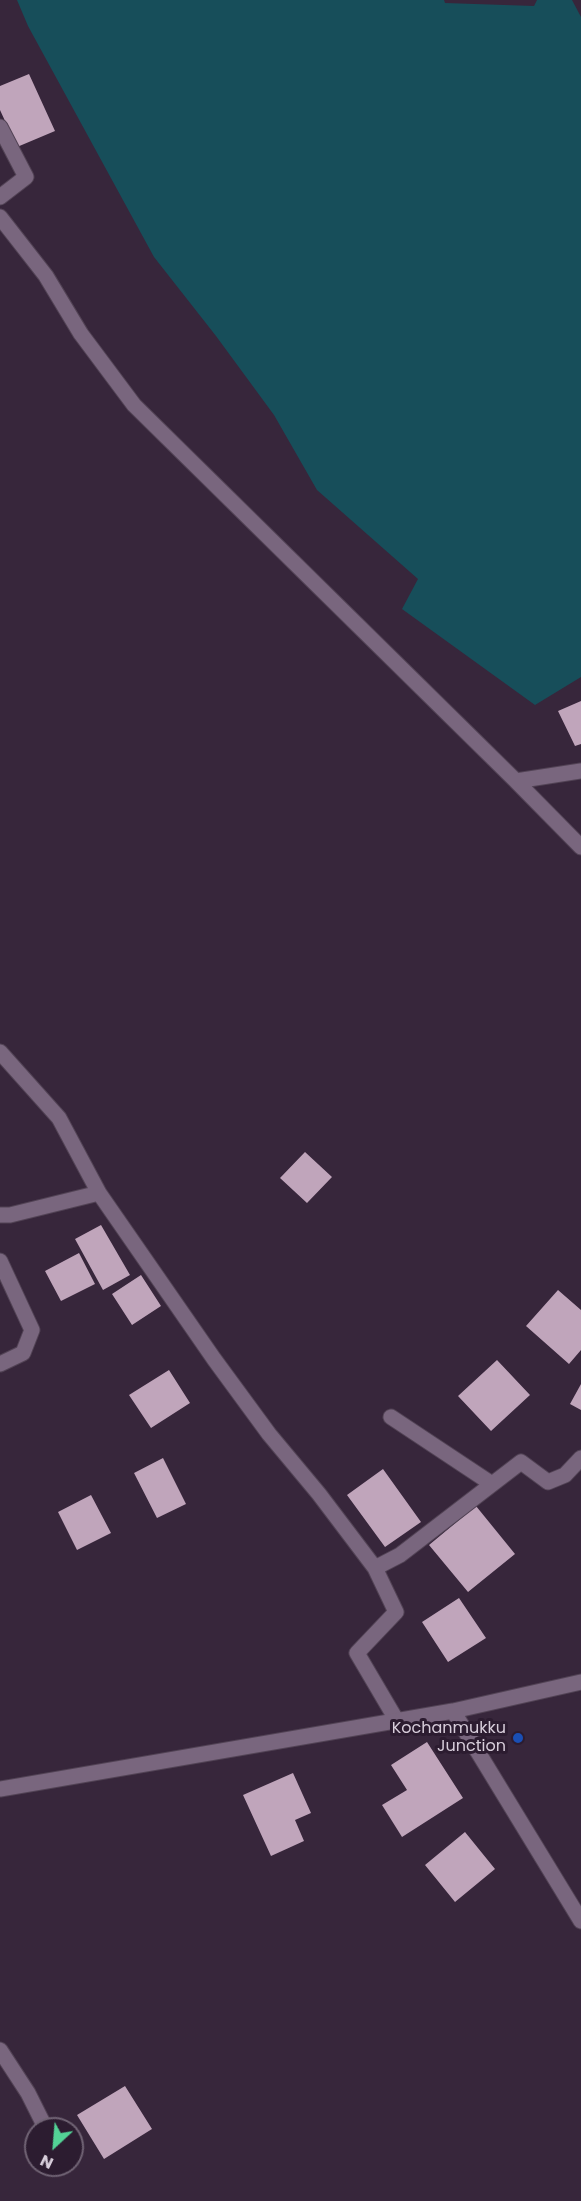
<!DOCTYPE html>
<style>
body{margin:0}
#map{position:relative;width:581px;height:2201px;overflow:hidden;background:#37263b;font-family:Poppins,sans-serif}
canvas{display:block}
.north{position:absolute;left:24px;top:2117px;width:60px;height:60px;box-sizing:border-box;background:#2c1c30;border:2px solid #706374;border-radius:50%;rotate:206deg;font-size:16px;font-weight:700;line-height:24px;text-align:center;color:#d7cdda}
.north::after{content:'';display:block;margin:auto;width:21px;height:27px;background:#53d396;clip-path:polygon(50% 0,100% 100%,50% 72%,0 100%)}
</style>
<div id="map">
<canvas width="581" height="2201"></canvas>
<div class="north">N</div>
</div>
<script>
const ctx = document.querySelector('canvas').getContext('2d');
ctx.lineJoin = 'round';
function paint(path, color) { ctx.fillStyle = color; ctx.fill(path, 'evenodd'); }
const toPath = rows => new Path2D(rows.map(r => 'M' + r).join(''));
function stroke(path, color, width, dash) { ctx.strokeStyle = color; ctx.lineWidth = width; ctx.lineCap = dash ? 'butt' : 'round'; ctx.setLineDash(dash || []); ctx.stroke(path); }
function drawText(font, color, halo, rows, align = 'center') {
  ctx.font = font + ' Poppins,sans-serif'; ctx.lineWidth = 6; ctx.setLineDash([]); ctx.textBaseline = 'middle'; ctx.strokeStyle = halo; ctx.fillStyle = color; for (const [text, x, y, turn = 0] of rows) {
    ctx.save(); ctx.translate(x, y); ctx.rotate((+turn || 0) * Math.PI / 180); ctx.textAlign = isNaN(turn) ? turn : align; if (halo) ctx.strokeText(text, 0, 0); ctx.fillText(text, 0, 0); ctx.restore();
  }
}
paint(toPath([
 [17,0,444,0,445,3,534,6,537,0,572,0,581,17,581,677,535,705,402,609,418,579,317,490,274,415,216,336,154,257,28,26]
]), '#174e5a');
paint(toPath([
 [29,74,55,131,17,147,0,110,0,86],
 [581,701,581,744,575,746,558,711],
 [305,1152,332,1177,307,1203,280,1178],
 [101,1225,130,1275,103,1290,75,1239],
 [79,1253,95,1284,61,1301,45,1271],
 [141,1275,161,1306,132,1325,112,1294],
 [558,1290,581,1310,581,1350,569,1364,526,1326],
 [497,1360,530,1395,491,1431,458,1396],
 [169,1370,190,1403,151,1428,129,1395],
 [581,1384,581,1410,570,1404],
 [163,1458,186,1504,157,1518,134,1473],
 [383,1469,421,1522,385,1547,347,1495],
 [91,1495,111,1533,77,1550,58,1512],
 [476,1506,515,1554,468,1592,429,1545],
 [459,1598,486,1638,448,1662,422,1622],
 [427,1742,463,1798,402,1837,382,1805,407,1790,391,1765],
 [293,1773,311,1813,295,1820,304,1841,271,1856,243,1795],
 [465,1832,495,1869,455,1902,425,1865],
 [125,2086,152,2129,104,2159,77,2115]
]), '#c0a5bb');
const street = toPath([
 [0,127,26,177,0,197],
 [0,217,46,276,81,334,134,405,516,781,581,771],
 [516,781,581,847],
 [0,1052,59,1118,99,1193,10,1215,0,1215],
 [99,1193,214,1359,269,1434,319,1494,375,1568,396,1612,357,1653,397,1721],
 [0,1261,32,1330,23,1353,0,1364],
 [391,1417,492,1484],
 [375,1568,400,1555,521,1462,548,1482,565,1475,581,1458],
 [0,2050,28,2093,46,2129]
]);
const secondary = toPath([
 [453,1711,581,1921],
 [0,1789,453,1711,581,1682]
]);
stroke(street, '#524355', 17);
stroke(secondary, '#524355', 17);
stroke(street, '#79667e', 15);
stroke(secondary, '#79667e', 15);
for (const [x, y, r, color] of [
 [518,1738,6,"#1a4fb4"]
]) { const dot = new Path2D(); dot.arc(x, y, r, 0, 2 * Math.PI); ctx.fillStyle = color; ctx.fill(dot); stroke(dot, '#2c1c30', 2); }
drawText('16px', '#d7cdda', '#2c1c30', [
 ["Kochanmukku",506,1729],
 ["Junction",506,1747]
], 'right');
</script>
